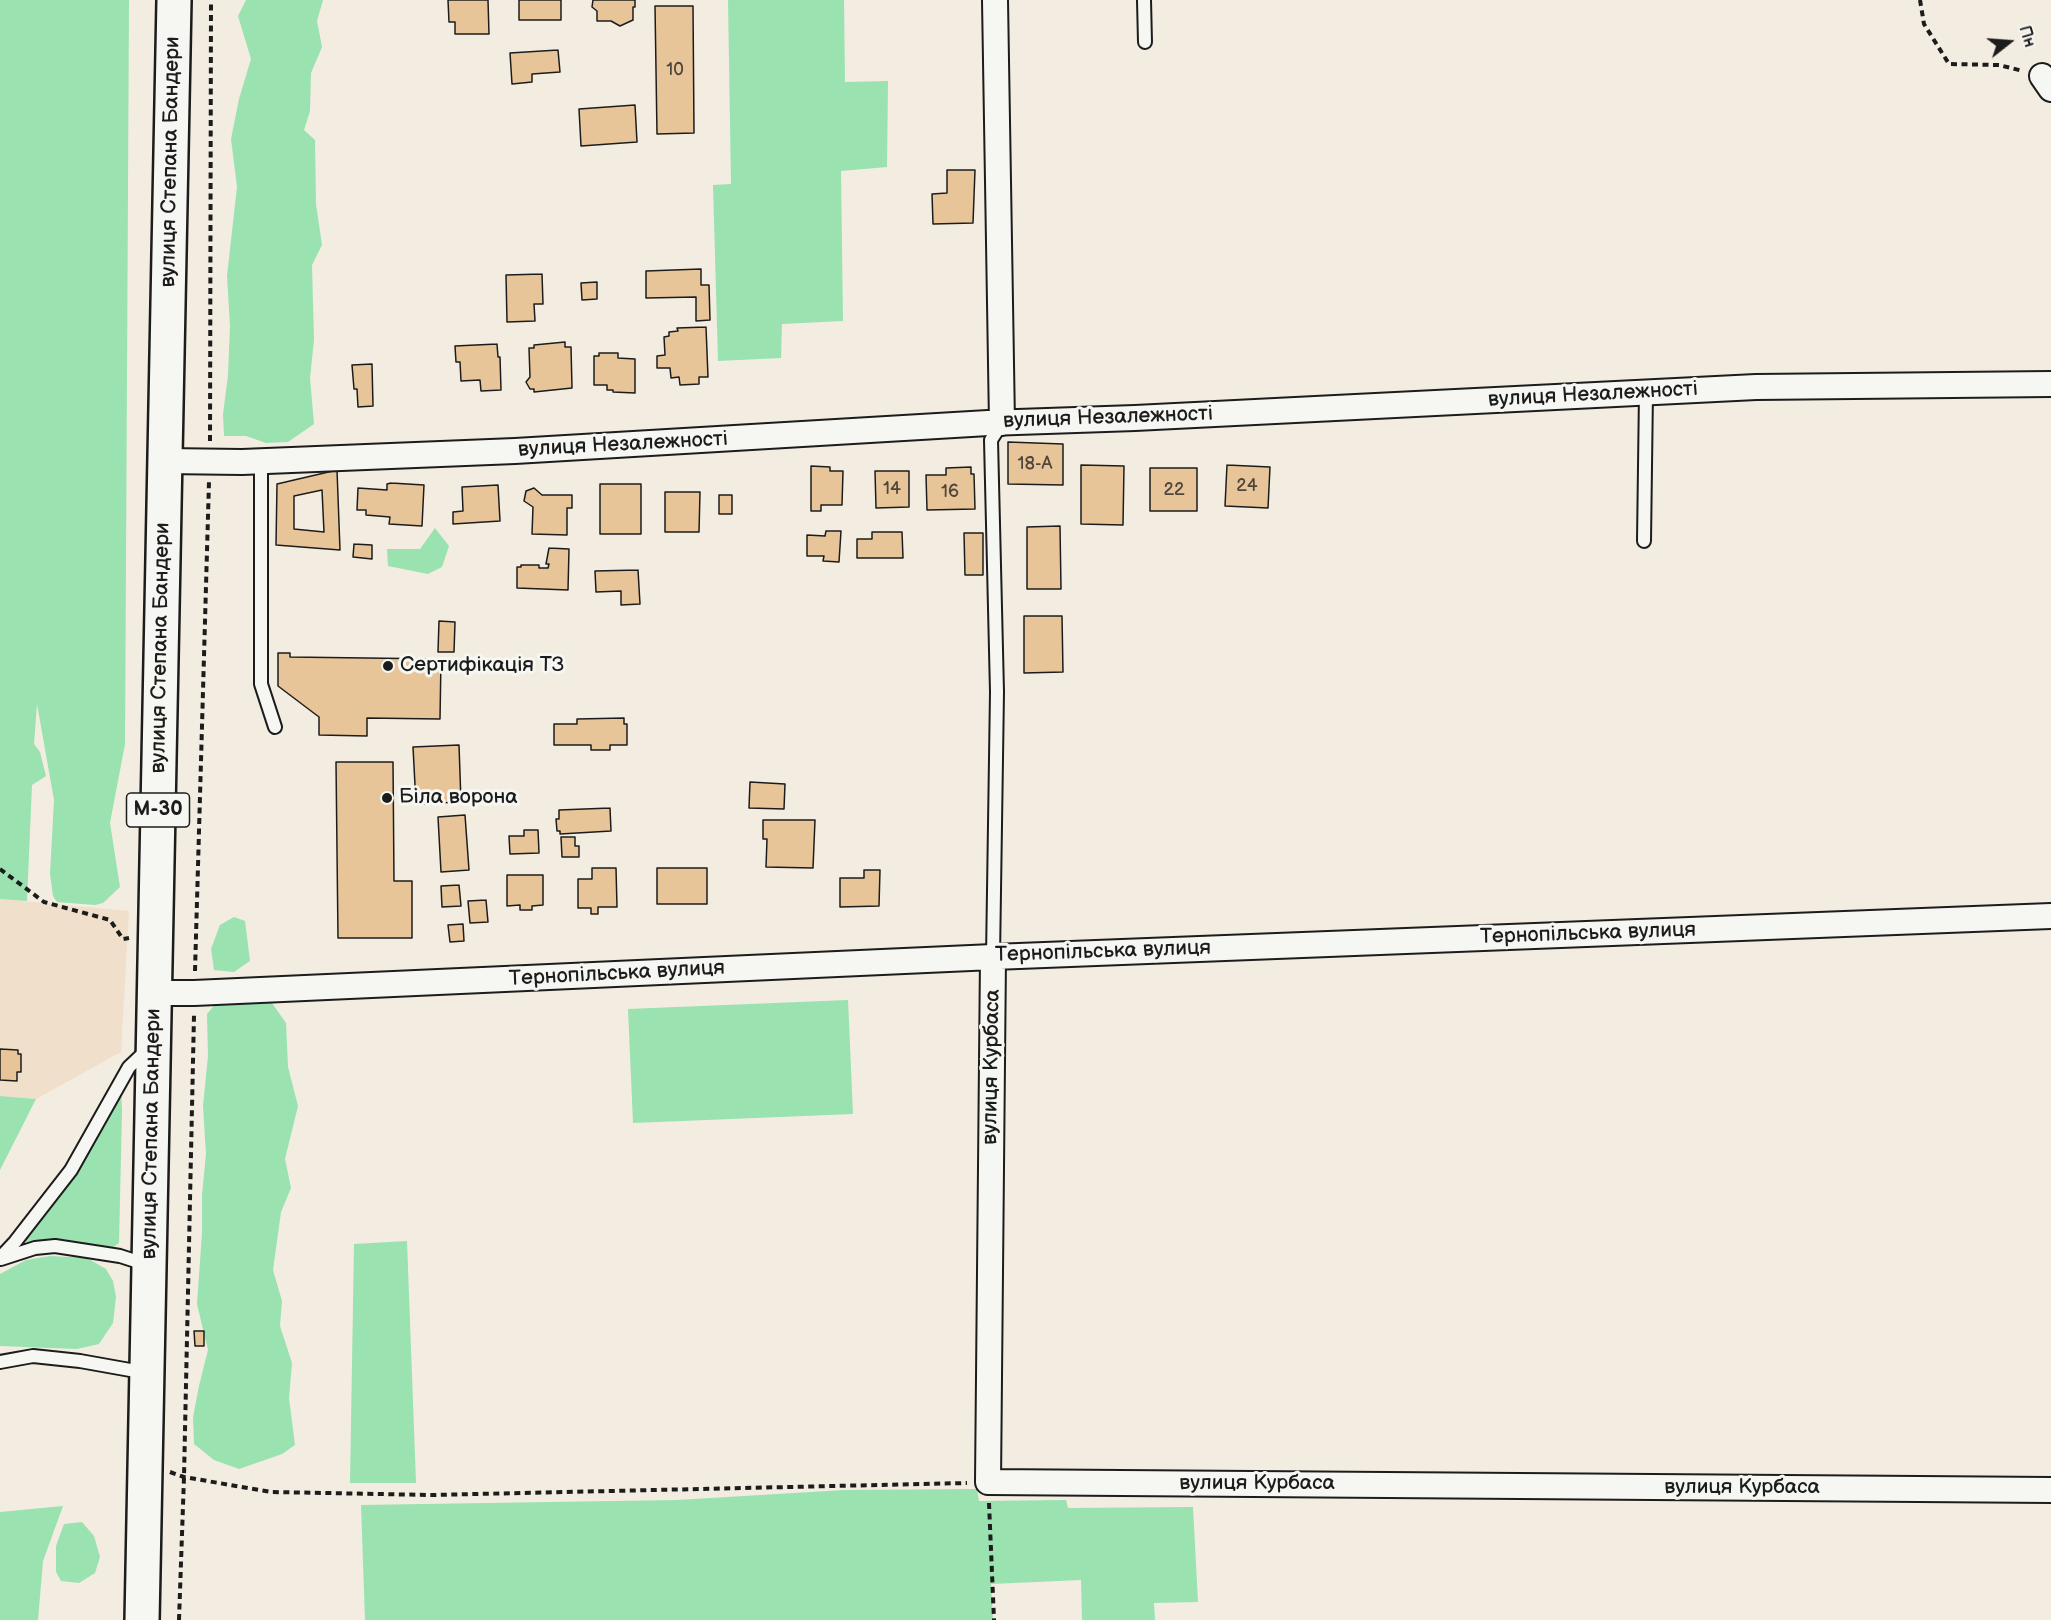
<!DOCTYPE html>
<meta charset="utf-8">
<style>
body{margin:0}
#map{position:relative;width:2051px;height:1620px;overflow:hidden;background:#f3ece0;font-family:"Balsamiq Sans",sans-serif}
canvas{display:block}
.north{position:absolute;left:1979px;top:12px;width:60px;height:60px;-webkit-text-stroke:4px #f6f6f2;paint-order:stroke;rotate:73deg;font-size:16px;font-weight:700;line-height:24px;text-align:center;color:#1c1c1c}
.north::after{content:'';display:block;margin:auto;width:21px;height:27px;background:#1c1c1c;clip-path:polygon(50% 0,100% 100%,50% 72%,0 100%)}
</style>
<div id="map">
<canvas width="2051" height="1620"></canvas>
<div class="north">Пн</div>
</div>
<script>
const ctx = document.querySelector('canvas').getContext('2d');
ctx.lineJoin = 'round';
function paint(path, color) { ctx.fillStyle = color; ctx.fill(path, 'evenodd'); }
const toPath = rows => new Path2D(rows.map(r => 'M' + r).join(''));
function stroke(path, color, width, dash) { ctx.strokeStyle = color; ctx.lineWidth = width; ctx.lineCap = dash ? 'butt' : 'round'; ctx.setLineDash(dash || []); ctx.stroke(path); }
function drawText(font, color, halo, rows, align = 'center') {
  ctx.font = font + ' "Balsamiq Sans",sans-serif'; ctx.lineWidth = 6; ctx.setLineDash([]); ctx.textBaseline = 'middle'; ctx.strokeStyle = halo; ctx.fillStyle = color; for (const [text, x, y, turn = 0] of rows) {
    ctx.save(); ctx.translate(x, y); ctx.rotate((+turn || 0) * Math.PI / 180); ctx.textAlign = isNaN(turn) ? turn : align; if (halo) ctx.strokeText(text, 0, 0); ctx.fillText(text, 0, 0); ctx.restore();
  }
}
paint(toPath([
 [0,899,129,911,121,1052,36,1099,0,1096]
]), '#f0e0cb');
paint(toPath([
 [0,0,129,0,125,744,110,823,120,887,103,903,95,905,57,902,53,896,50,874,54,800,37,704,34,744,40,752,46,776,32,785,27,901,0,899],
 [246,0,323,0,317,21,322,47,311,73,310,111,304,130,315,140,316,204,322,245,312,265,314,340,310,378,314,424,288,442,266,443,246,436,224,436,223,414,228,376,230,326,227,276,237,187,231,139,239,99,251,59,238,16],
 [728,0,844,0,845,82,888,81,887,167,841,171,843,321,782,324,781,358,718,361,713,185,731,184],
 [435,528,449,546,442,567,428,574,388,566,387,549,420,549],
 [234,917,245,921,250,961,234,972,214,970,211,949,220,925],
 [267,996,286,1023,288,1067,298,1106,285,1159,291,1188,281,1212,273,1270,282,1301,280,1326,292,1363,289,1398,295,1445,282,1454,239,1469,214,1460,194,1444,193,1417,199,1386,208,1350,197,1304,202,1233,202,1195,206,1154,203,1106,208,1056,207,1014,218,1001],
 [848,1000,853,1114,633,1123,628,1009],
 [121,1087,122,1111,119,1243,111,1249,63,1239,24,1242,22,1240],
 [0,1096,36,1099,0,1170],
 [407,1241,416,1483,350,1483,354,1244],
 [50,1256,87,1258,106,1269,113,1281,116,1297,113,1323,99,1344,77,1349,0,1346,0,1274,26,1260],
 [977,1489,979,1501,1066,1500,1068,1508,1193,1507,1198,1602,1154,1603,1155,1620,1082,1620,1081,1580,991,1584,993,1620,365,1620,361,1505,677,1500,844,1490],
 [63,1506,43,1561,38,1620,0,1620,0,1512],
 [82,1522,94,1536,100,1557,95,1573,79,1583,61,1581,56,1572,56,1546,64,1524]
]), '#9ae2b0');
const building = toPath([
 [448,0,488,0,489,34,455,34,455,22,449,22,448,0],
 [519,0,561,0,561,20,519,20,519,0],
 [593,0,635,0,635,7,633,7,633,20,620,26,611,21,597,21,597,11,592,7,593,0],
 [655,6,693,6,694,133,657,134,655,6],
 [558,50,560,72,532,74,532,82,512,84,510,53,558,50],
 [635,105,637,142,581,146,579,109,635,105],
 [947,170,975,170,973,223,933,224,932,194,947,193,947,170],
 [701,269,701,285,709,285,710,320,696,321,696,297,646,298,646,271,701,269],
 [542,274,543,304,534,304,535,321,507,322,506,275,542,274],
 [597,282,597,299,582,300,581,283,597,282],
 [706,327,708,377,699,377,699,384,680,385,679,377,671,378,670,368,657,368,657,356,665,355,664,337,669,336,669,332,678,331,677,328,706,327],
 [565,342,565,347,571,347,572,388,534,392,534,389,530,389,526,382,530,377,529,348,534,348,534,345,565,342],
 [497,344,498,357,500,357,501,390,481,391,480,380,461,381,460,362,456,362,455,346,497,344],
 [599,353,618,353,618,358,635,359,635,393,613,392,613,390,607,390,607,385,594,385,594,356,599,356,599,353],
 [372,364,373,406,358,407,357,389,354,389,352,365,372,364],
 [1008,442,1063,444,1063,485,1008,484,1008,442],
 [1081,465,1124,466,1123,525,1081,524,1081,465],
 [1227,465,1270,467,1268,508,1225,506,1227,465],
 [811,466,830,467,830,471,843,471,842,505,821,505,821,511,811,511,811,466],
 [971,467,971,474,974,474,975,509,927,510,926,475,946,475,946,468,971,467],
 [1150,468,1197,468,1197,511,1150,511,1150,468],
 [337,470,340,550,276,545,277,484,337,470],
 [322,490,324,532,294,529,294,496,322,490],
 [875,471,909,471,909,507,876,508,875,471],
 [391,483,424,485,422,526,389,524,390,517,366,515,366,510,357,510,358,488,387,490,387,484,391,483],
 [600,484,641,484,641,534,600,534,600,484],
 [498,485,500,521,453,524,453,512,463,511,462,487,498,485],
 [534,488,542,495,572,495,572,508,567,508,567,535,532,534,533,507,524,501,526,491,534,488],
 [665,492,700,492,699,532,665,532,665,492],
 [719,495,732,495,732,514,719,514,719,495],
 [1060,526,1061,589,1027,589,1027,527,1060,526],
 [826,531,841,531,839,562,823,561,824,556,807,556,807,535,825,536,826,531],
 [872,532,902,532,903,558,857,558,857,539,872,539,872,532],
 [964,533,983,533,983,575,965,575,964,533],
 [354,544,372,545,372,559,353,557,354,544],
 [549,548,569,549,568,590,517,588,517,567,521,567,521,565,539,565,539,568,548,568,549,564,546,564,549,548],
 [638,570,640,604,621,605,621,591,596,592,595,571,638,570],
 [1024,616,1062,616,1063,672,1024,673,1024,616],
 [439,621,455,622,454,652,438,652,439,621],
 [278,653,290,653,290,657,441,659,440,719,367,718,367,736,319,735,319,717,278,686,278,653],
 [624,718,624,724,627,724,627,745,610,745,610,750,591,750,591,745,554,745,554,724,577,724,577,719,624,718],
 [459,745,461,802,416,804,413,747,459,745],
 [336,762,393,762,394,881,412,881,412,938,338,938,336,762],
 [750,782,785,784,784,809,749,808,750,782],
 [610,808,611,831,560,834,560,831,557,831,556,819,559,819,559,810,610,808],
 [465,815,469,870,441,872,438,817,465,815],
 [763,820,815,820,813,868,766,867,767,839,763,839,763,820],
 [524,830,538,830,539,853,510,854,509,836,524,836,524,830],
 [561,837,575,837,575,846,579,846,579,857,562,857,561,837],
 [592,868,616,868,617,907,598,907,598,914,591,914,591,908,578,908,578,879,592,879,592,868],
 [657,868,707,868,707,904,657,904,657,868],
 [864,870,880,870,879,906,840,907,840,878,864,878,864,870],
 [507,875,543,875,543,905,532,906,532,910,520,910,520,905,507,906,507,875],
 [459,885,461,906,442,907,441,886,459,885],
 [486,900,488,922,470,923,468,901,486,900],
 [463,924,464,941,450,942,448,925,463,924],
 [0,1049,18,1050,18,1054,21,1054,21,1072,17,1072,17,1081,0,1080,0,1049],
 [194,1331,204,1331,204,1346,195,1346,194,1331]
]);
paint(building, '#e8c599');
stroke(building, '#1c1c1c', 1.5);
const lane = toPath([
 [1144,0,1145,42],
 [261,461,261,684,275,727],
 [1644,541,1646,392],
 [993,957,997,692,991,440,1002,423],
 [0,1258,15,1242,71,1170,129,1067,147,1050],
 [1,1259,35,1248,55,1246,120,1256,148,1265],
 [0,1362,33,1356,80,1361,147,1373]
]);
const street = toPath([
 [995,0,1002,423],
 [2042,76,2051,89],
 [165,461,242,462,515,451,988,423,1135,418,1756,387,2051,384],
 [993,957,988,1482,2051,1490],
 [154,993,194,993,993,957,2051,916]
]);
const highway = toPath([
 [142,1620,174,0]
]);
stroke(lane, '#1c1c1c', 16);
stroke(street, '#1c1c1c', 28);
stroke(highway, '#1c1c1c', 38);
stroke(toPath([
 [1920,0,1924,24,1949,64,1999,65,2023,71],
 [210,441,211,0],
 [0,869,44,902,110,920,123,939,129,938],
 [195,971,209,481],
 [170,1472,184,1477,271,1492,432,1495,967,1483],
 [989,1503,994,1620],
 [179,1620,184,1477,194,1015]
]), '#1c1c1c', 4, [6, 4.5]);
stroke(lane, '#f6f6f2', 12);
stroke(street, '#f6f6f2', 24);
stroke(highway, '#f6f6f2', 33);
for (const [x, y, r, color] of [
 [388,666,6,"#1c1c1c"],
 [387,798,6,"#1c1c1c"]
]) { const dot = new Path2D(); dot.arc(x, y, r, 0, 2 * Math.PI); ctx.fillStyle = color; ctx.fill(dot); stroke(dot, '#f6f6f2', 2); }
drawText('18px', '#4f463b', null, [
 ["10",675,70],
 ["18-А",1035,464],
 ["24",1247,486],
 ["14",892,489],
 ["22",1174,490],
 ["16",950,492]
]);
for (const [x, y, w] of [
 [158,810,63]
]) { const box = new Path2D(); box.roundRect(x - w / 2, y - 17, w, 34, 4.5); ctx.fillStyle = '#f6f6f2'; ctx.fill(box); stroke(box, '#1c1c1c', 1.5); }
drawText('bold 20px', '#1c1c1c', null, [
 ["М-30",158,810]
]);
drawText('21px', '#1c1c1c', '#f6f6f2', [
 ["вулиця Степана Бандери",171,162,-89],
 ["вулиця Незалежності",1593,395,-3],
 ["вулиця Незалежності",1108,418,-2],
 ["вулиця Незалежності",623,445,-3],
 ["вулиця Степана Бандери",161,648,-89],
 ["Тернопільська вулиця",1588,934,-2],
 ["Тернопільська вулиця",1103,952,-2],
 ["Тернопільська вулиця",617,974,-3],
 ["вулиця Курбаса",992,1067,-89],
 ["вулиця Степана Бандери",152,1134,-89],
 ["вулиця Курбаса",1257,1484],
 ["вулиця Курбаса",1742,1488]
]);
drawText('21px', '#1c1c1c', '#f6f6f2', [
 ["Сертифікація ТЗ",400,666],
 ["Біла ворона",399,798]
], 'left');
</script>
